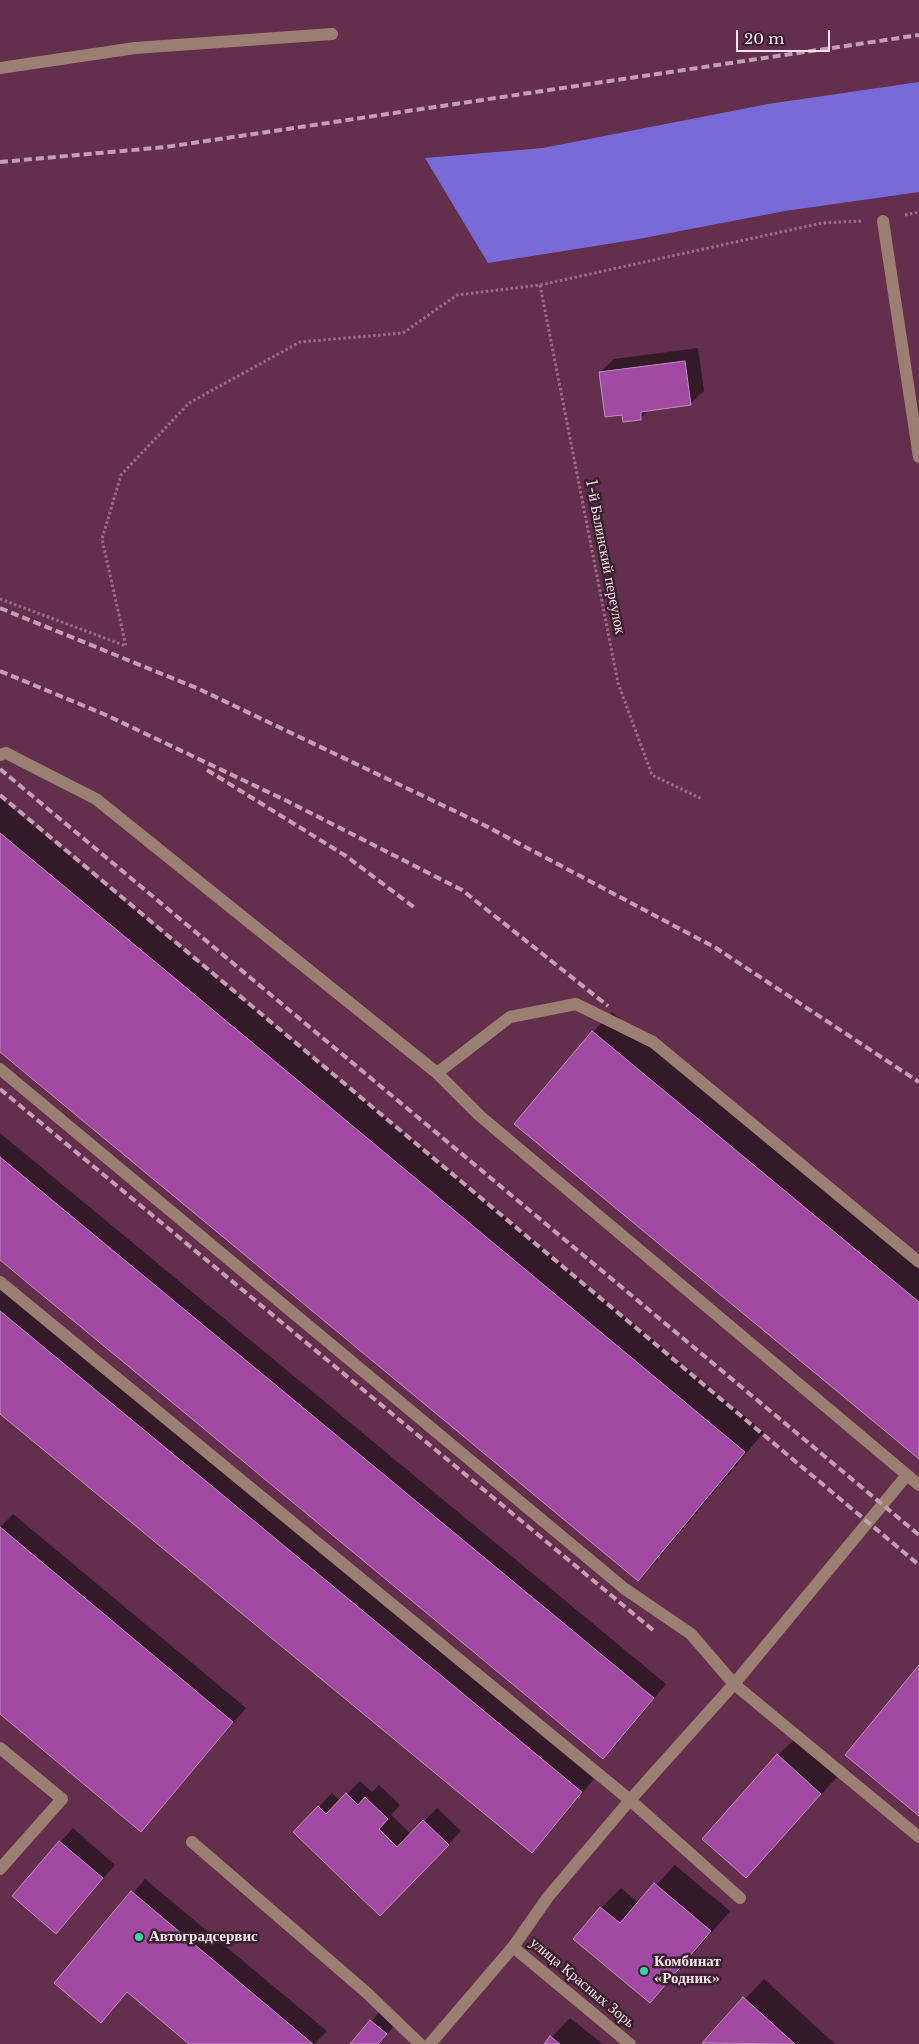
<!DOCTYPE html>
<meta charset="utf-8">
<style>
body{margin:0}
#map{position:relative;width:919px;height:2044px;overflow:hidden;background:#632f4c;font-family:"Libre Baskerville",serif}
canvas{display:block}
.scale{position:absolute;left:736px;top:30px;width:94px;height:22px;box-sizing:border-box;border:2px solid #fce1ee;border-top:0;padding-left:6px;font-size:15px;line-height:18px;white-space:nowrap;color:#fce1ee;-webkit-text-stroke:4px #39212e;paint-order:stroke}
</style>
<div id="map">
<canvas width="919" height="2044"></canvas>
<div class="scale">20 m</div>
</div>
<script>
const ctx = document.querySelector('canvas').getContext('2d');
ctx.lineJoin = 'round';
function paint(path, color) { ctx.fillStyle = color; ctx.fill(path, 'evenodd'); }
const toPath = rows => new Path2D(rows.map(r => 'M' + r).join(''));
function stroke(path, color, width, dash) { ctx.strokeStyle = color; ctx.lineWidth = width; ctx.lineCap = dash ? 'butt' : 'round'; ctx.setLineDash(dash || []); ctx.stroke(path); }
function drawText(font, color, halo, rows, align = 'center') {
  ctx.font = font + ' "Libre Baskerville",serif'; ctx.lineWidth = 5; ctx.setLineDash([]); ctx.textBaseline = 'middle'; ctx.strokeStyle = halo; ctx.fillStyle = color; for (const [text, x, y, turn = 0] of rows) {
    ctx.save(); ctx.translate(x, y); ctx.rotate((+turn || 0) * Math.PI / 180); ctx.textAlign = isNaN(turn) ? turn : align; if (halo) ctx.strokeText(text, 0, 0); ctx.fillText(text, 0, 0); ctx.restore();
  }
}
paint(toPath([
 [919,82,919,192,785,211,633,240,488,263,425,158,543,148,768,104]
]), '#796ad7');
paint(toPath([
 [698,348,704,391,690,404,650,409,641,418,623,414,600,372,614,359],
 [0,798,764,1432,657,1560,638,1580,0,1050],
 [612,1012,919,1266,919,1458,593,1032],
 [0,1133,666,1684,617,1744,603,1757,0,1258],
 [0,1287,594,1779,545,1838,532,1852,0,1412],
 [13,1514,246,1708,141,1830,0,1712,0,1527],
 [798,1736,840,1774,746,1877,778,1755],
 [360,1781,372,1792,379,1785,400,1805,391,1815,411,1834,437,1808,461,1831,393,1901,295,1832,332,1793,340,1801],
 [73,1828,115,1865,56,1932,14,1896],
 [675,1865,730,1911,669,1982,650,2002,575,1939,601,1908,621,1888,639,1903],
 [145,1879,327,2031,315,2044,191,2044,128,1991,101,2021,56,1983],
 [764,1979,835,2044,704,2043],
 [384,2007,399,2020,379,2044,351,2044],
 [570,2018,603,2044,545,2044]
]), '#0007');
const building = toPath([
 [685,361,691,405,641,412,641,420,623,422,622,415,605,417,599,372,685,361],
 [0,833,745,1452,638,1581,0,1052,0,833],
 [592,1031,919,1302,919,1459,514,1124,592,1031],
 [0,1157,654,1698,603,1759,0,1260,0,1157],
 [0,1311,582,1792,532,1853,0,1414,0,1311],
 [0,1527,233,1722,141,1832,0,1714,0,1527],
 [919,1665,919,1816,845,1755,919,1665],
 [777,1754,821,1794,746,1878,702,1839,777,1754],
 [346,1793,358,1805,365,1797,388,1819,379,1829,397,1847,423,1820,449,1845,380,1916,293,1832,318,1806,326,1814,346,1793],
 [59,1841,103,1878,56,1934,12,1896,59,1841],
 [654,1883,711,1931,650,2003,573,1939,600,1907,620,1923,654,1883],
 [131,1891,313,2044,189,2044,127,1992,101,2023,54,1983,131,1891],
 [743,1997,795,2044,702,2043,743,1997],
 [370,2020,387,2034,378,2044,350,2044,370,2020],
 [550,2036,560,2044,544,2044,550,2036]
]);
paint(building, '#a24aa3');
stroke(building, '#c090bf', 1);
stroke(toPath([
 [905,215,919,212],
 [540,285,618,683,652,775,702,799],
 [0,599,126,646,102,539,121,475,189,403,300,342,403,333,457,295,540,285,822,223,862,221]
]), '#996e85', 3, [2.5, 2.5]);
stroke(toPath([
 [0,68,135,48,332,34],
 [883,221,919,457],
 [0,755,6,753,96,799,437,1073,480,1116,919,1485],
 [0,1069,625,1589,691,1634,734,1684,919,1837],
 [437,1073,510,1017,576,1004,653,1042,919,1262],
 [0,1282,630,1800,740,1898],
 [0,1748,62,1799,0,1869],
 [192,1842,367,1993,420,2044],
 [513,1947,630,2044],
 [430,2044,513,1947,548,1897,630,1800,734,1684,907,1475]
]), '#9a7f72', 12);
stroke(toPath([
 [0,162,166,147,919,35],
 [0,608,199,689,484,825,716,948,919,1082],
 [0,671,106,715,287,801,462,890,608,1006],
 [0,769,919,1535],
 [207,770,346,856,415,908],
 [0,795,919,1565],
 [0,1089,653,1630]
]), '#c39fb2', 4, [8, 4]);
for (const [x, y, r, color] of [
 [139,1937,5,"#3cd4a4"],
 [644,1971,5,"#3cd4a4"]
]) { const dot = new Path2D(); dot.arc(x, y, r, 0, 2 * Math.PI); ctx.fillStyle = color; ctx.fill(dot); stroke(dot, '#39212e', 2); }
drawText('15px', '#fce1ee', '#39212e', [
 ["1-й Балинский переулок",605,557,79],
 ["улица Красных Зорь",582,1983,40]
]);
drawText('bold 15px', '#fce1ee', '#39212e', [
 ["Автоградсервис",149,1937],
 ["Комбинат",654,1962],
 ["«Родник»",654,1979]
], 'left');
</script>
